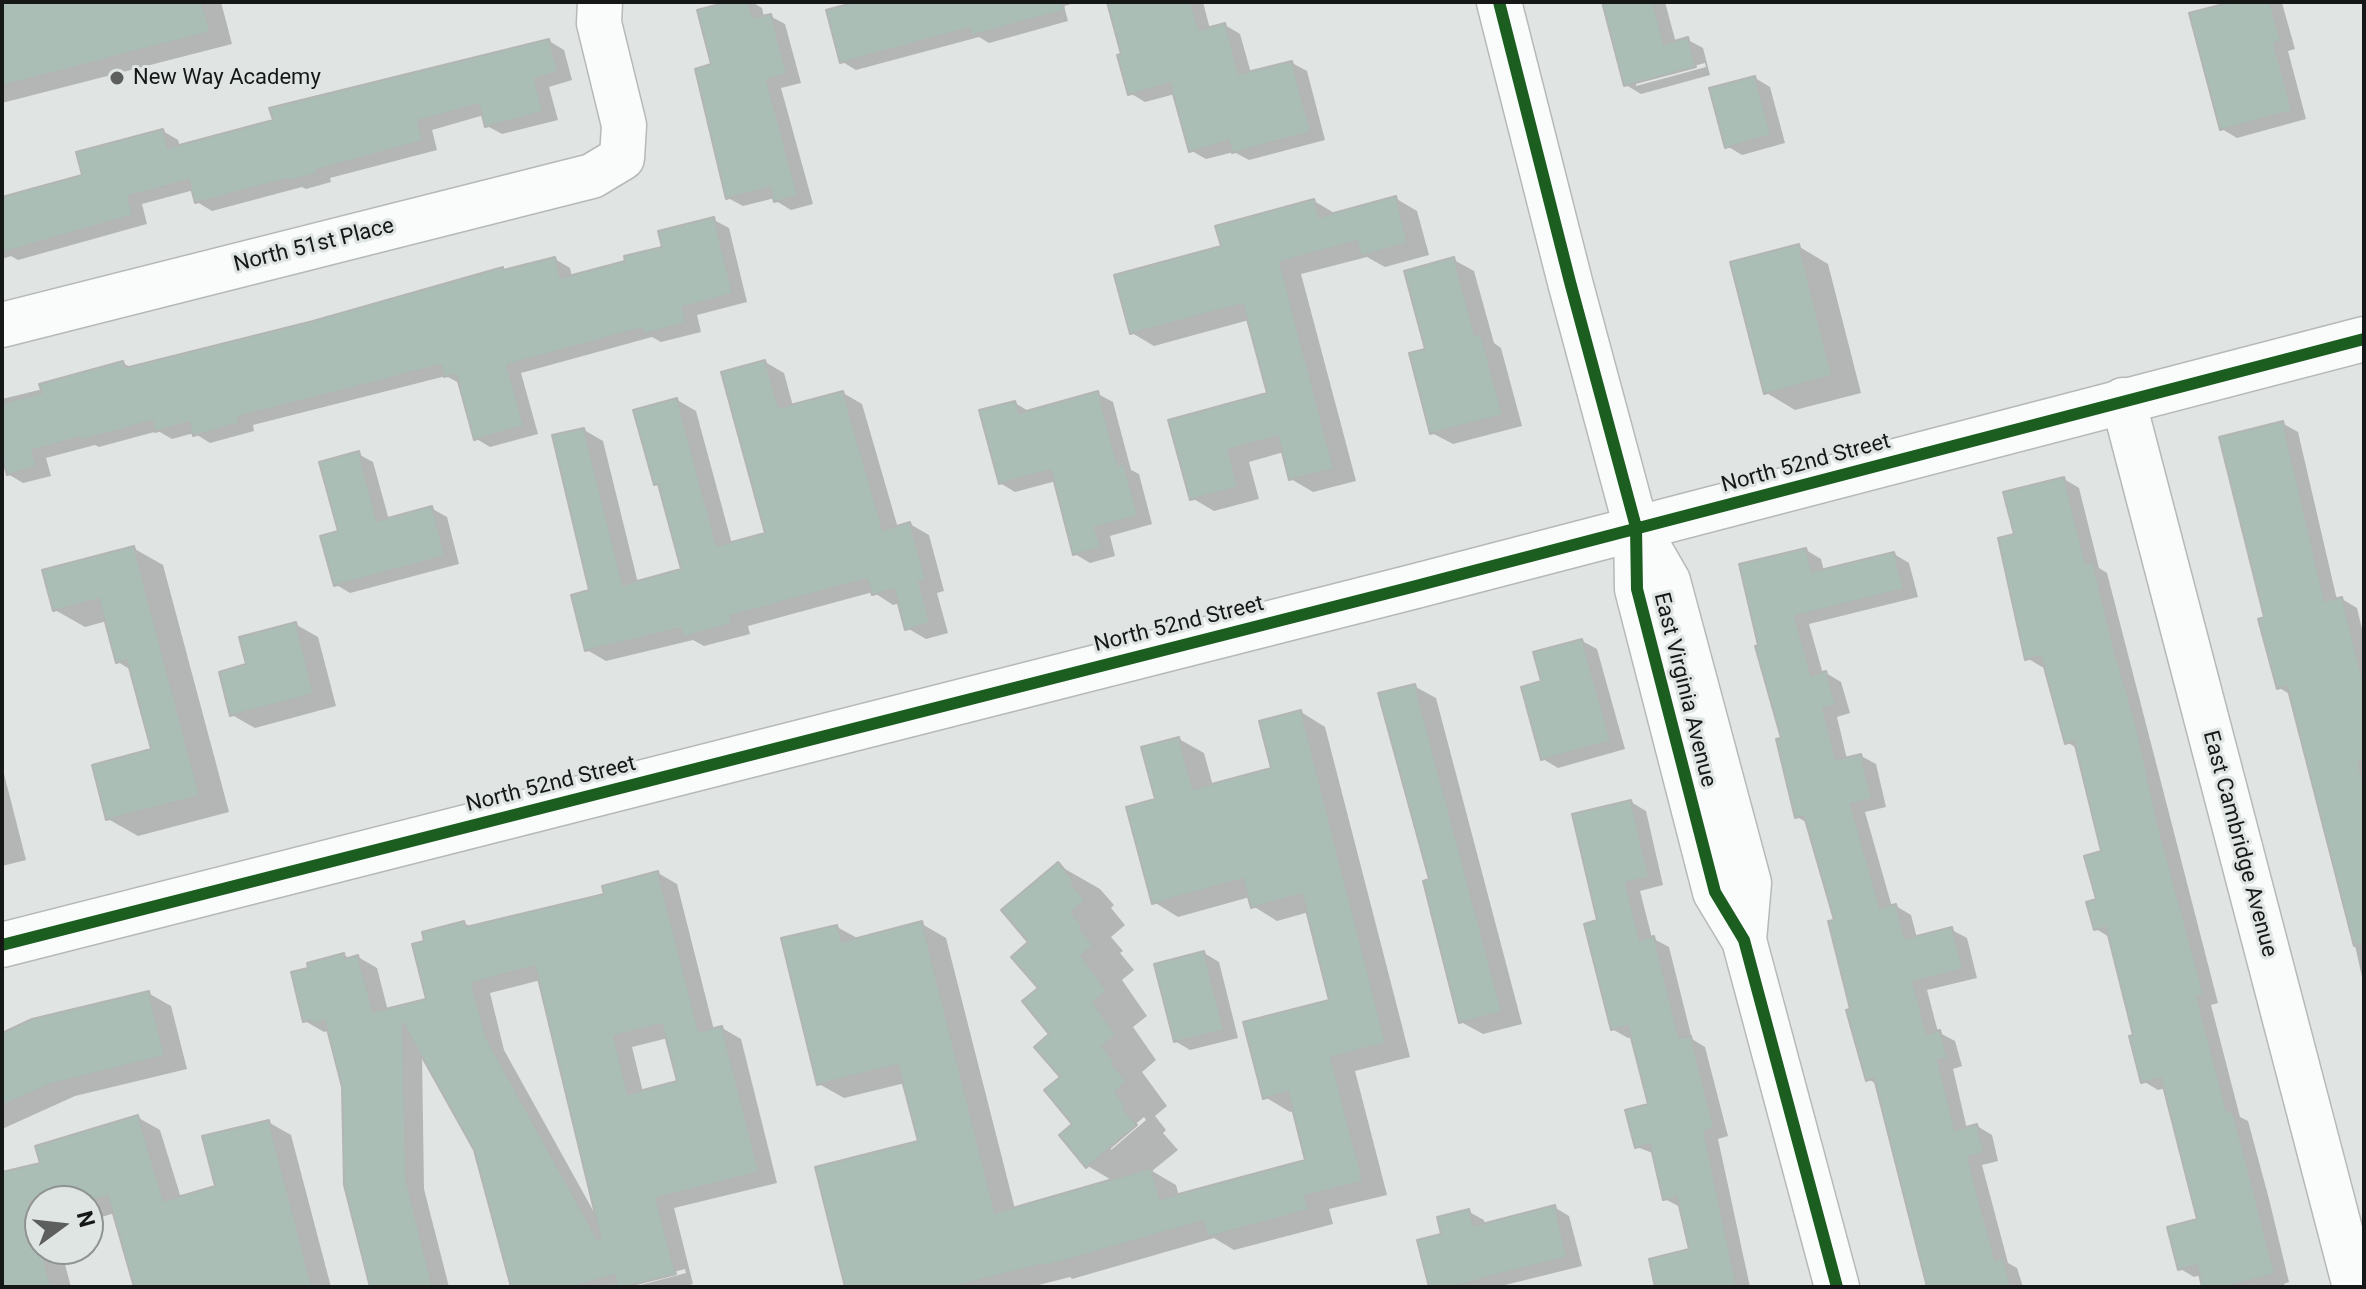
<!DOCTYPE html>
<style>
body{margin:0}
#map{position:relative;width:2366px;height:1289px;overflow:hidden;background:#e0e4e2;font-family:Roboto,sans-serif}
canvas{display:block}
.frame{position:absolute;inset:0;border:4px solid #161817;pointer-events:none}
.north{position:absolute;left:24px;top:1185px;width:80px;height:80px;box-sizing:border-box;background:#dfe5e2;border:2px solid #8f9391;border-radius:50%;rotate:75deg;font-size:22px;font-weight:700;line-height:32px;text-align:center;color:#161817}
.north::after{content:'';display:block;margin:auto;width:28px;height:36px;background:#5d5f5e;clip-path:polygon(50% 0,100% 100%,50% 72%,0 100%)}
</style>
<div id="map">
<canvas width="2366" height="1289"></canvas>
<div class="frame"></div>
<div class="north">N</div>
</div>
<script>
const ctx = document.querySelector('canvas').getContext('2d');
ctx.lineJoin = 'round';
function paint(path, color) { ctx.fillStyle = color; ctx.fill(path, 'evenodd'); }
const toPath = rows => new Path2D(rows.map(r => 'M' + r).join(''));
function stroke(path, color, width, dash) { ctx.strokeStyle = color; ctx.lineWidth = width; ctx.lineCap = dash ? 'butt' : 'round'; ctx.setLineDash(dash || []); ctx.stroke(path); }
function drawText(font, color, halo, rows, align = 'center') {
  ctx.font = font + ' Roboto,sans-serif'; ctx.lineWidth = 6; ctx.setLineDash([]); ctx.textBaseline = 'middle'; ctx.strokeStyle = halo; ctx.fillStyle = color; for (const [text, x, y, turn = 0] of rows) {
    ctx.save(); ctx.translate(x, y); ctx.rotate((+turn || 0) * Math.PI / 180); ctx.textAlign = isNaN(turn) ? turn : align; if (halo) ctx.strokeText(text, 0, 0); ctx.fillText(text, 0, 0); ctx.restore();
  }
}
paint(toPath([
 [2,2,221,2,232,44,2,103],
 [736,2,752,2,762,8,764,17,770,16,785,24,801,83,781,88,813,204,791,210,776,201,775,198,743,206,728,198,714,66],
 [864,2,1079,2,1064,6,1068,21,989,43,979,37,856,70,841,61],
 [1109,2,1203,2,1210,29,1225,25,1240,34,1251,73,1292,63,1307,71,1325,140,1249,160,1234,152,1206,159,1190,150,1175,94,1145,102,1130,93,1124,56],
 [1604,2,1665,2,1676,43,1688,40,1703,48,1710,75,1641,94,1626,85],
 [1705,63,1706,67,1636,86,1636,81],
 [2239,2,2282,3,2295,49,2288,51,2306,119,2237,138,2222,129],
 [549,41,564,50,572,80,549,87,558,120,502,134,487,126,484,115,432,130,437,150,330,178,331,182,306,189,302,187,212,211,197,202,194,190,142,204,147,224,18,260,11,256,2,259,2,199,84,177,163,131,178,140,180,147],
 [1755,78,1770,87,1785,143,1742,155,1727,146],
 [1395,198,1417,211,1429,255,1385,267,1367,257,1301,274,1356,481,1313,492,1291,479,1284,452,1249,462,1259,499,1214,511,1192,498,1269,395,1249,320,1154,346,1132,333,1223,247,1314,201,1336,214],
 [714,220,729,228,747,302,697,315,701,332,661,342,652,337,521,373,538,434,490,447,475,438,461,384,446,376,253,425,254,431,210,443,194,433,172,439,158,431,99,447,95,445,46,458,51,476,23,483,8,474,7,468,2,469,2,399,43,389,123,363,132,368,314,322,502,270,506,272,555,259,570,268,572,277,628,262,664,248],
 [1798,246,1828,264,1861,393,1795,410,1765,392],
 [1454,260,1474,271,1494,343,1501,348,1522,426,1453,444,1432,433,1428,350],
 [765,362,784,373,793,406,843,393,862,404,898,528,910,524,929,535,944,591,937,593,948,633,926,639,907,628,900,603,893,605,873,592,748,626,750,634,704,646,693,640,606,661,587,650,592,592,584,430,603,441,638,583,684,571,661,487,655,483,677,400,696,411,732,544,768,534],
 [1098,394,1113,402,1131,470,1139,474,1152,524,1110,536,1115,556,1090,563,1075,554,1056,481,1015,492,1000,483,1015,403,1030,412],
 [2282,423,2298,432,2337,600,2342,599,2357,608,2364,637,2364,986,2342,887,2291,695,2278,687,2266,619],
 [358,454,373,462,389,520,431,508,447,517,459,564,350,593,335,584,340,533],
 [2064,479,2079,488,2099,568,2107,573,2218,1003,2211,1005,2240,1117,2248,1121,2269,1199,2289,1282,2284,1284,2285,1287,2204,1287,2201,1275,2194,1277,2179,1268,2199,1220,2166,1088,2158,1090,2143,1081,2136,1037,2111,938,2096,929,2103,853,2078,749,2067,742,2046,666,2042,667,2027,658,2016,535],
 [133,548,163,565,229,812,138,836,108,819,153,751,131,670,118,662,107,621,85,627,55,610],
 [1806,550,1821,559,1824,571,1894,554,1909,563,1918,597,1809,624,1823,674,1826,673,1841,682,1850,713,1837,717,1847,759,1861,756,1876,764,1886,807,1865,812,1892,907,1896,906,1911,915,1917,938,1952,930,1967,938,1977,978,1927,990,1938,1032,1955,1041,1962,1066,1953,1069,1967,1129,1977,1126,1992,1135,1998,1161,1982,1165,2008,1263,2017,1268,2023,1287,1931,1287,1878,1085,1868,1079,1836,921,1808,823,1797,817,1783,739,1758,648],
 [295,624,318,637,336,706,255,728,232,715,249,666],
 [1582,641,1597,649,1625,749,1558,768,1543,759,1543,682],
 [1414,686,1436,698,1522,1024,1483,1034,1461,1022,1431,881],
 [1301,712,1325,727,1410,1057,1355,1071,1387,1195,1329,1209,1333,1224,1234,1250,1214,1238,1072,1279,1070,1277,1031,1287,847,1287,920,1143,905,1083,844,1098,819,1084,837,927,859,939,922,924,946,938,1015,1209,1113,1181,1088,1166,1062,1077,1031,942,1058,865,1100,889,1114,905,1111,908,1125,925,1111,937,1123,951,1120,953,1134,970,1122,980,1147,1016,1133,1027,1156,1060,1142,1072,1167,1106,1155,1116,1166,1130,1163,1133,1178,1150,1152,1171,1176,1185,1179,1196,1308,1162,1295,1111,1290,1112,1265,1097,1331,1001,1309,912,1277,921,1253,906,1250,897,1178,917,1154,902,1157,801,1179,739,1204,753,1213,786,1273,770],
 [1144,1117,1146,1120,1111,1150,1111,1145],
 [2,766,26,860,2,866],
 [1631,802,1646,811,1663,885,1640,891,1652,938,1669,947,1692,1039,1705,1047,1728,1136,1718,1139,1750,1287,1657,1287,1691,1251,1680,1207,1665,1199,1655,1154,1637,1147,1650,1105,1633,1037,1628,1038,1612,1029,1599,922],
 [658,873,677,884,714,1030,722,1028,741,1039,777,1183,674,1208,693,1284,682,1287,633,1287,686,1273,685,1269,628,1284,631,1287,514,1287,476,1149,422,1052,424,1189,449,1287,372,1287,344,1087,328,1031,324,1032,305,1021,344,955,350,959,358,957,377,968,388,1011,429,1001,464,923,473,928,607,896],
 [541,980,595,1214,504,1050,490,993],
 [668,1038,679,1082,643,1092,632,1047],
 [1204,953,1219,962,1238,1038,1190,1050,1175,1041],
 [148,993,171,1006,187,1069,75,1096,2,1129,2,1035],
 [137,1117,160,1130,181,1198,217,1188,268,1122,291,1135,331,1287,136,1287,115,1213,88,1221,88,1201,40,1201,40,1249,61,1249,71,1287,2,1287,2,1174,42,1164],
 [1554,1207,1569,1216,1582,1266,1497,1287,1430,1287,1444,1236,1469,1212,1484,1220,1485,1225]
]), '#0003');
const building = toPath([
 [2,2,202,2,210,32,2,86,2,2],
 [728,2,748,2,753,18,771,14,787,74,767,80,798,196,774,202,770,187,726,199,695,69,711,64,697,10,728,2],
 [856,2,1063,2,1064,11,972,35,970,28,840,63,826,10,856,2],
 [1107,2,1191,2,1199,30,1225,23,1239,74,1292,61,1311,132,1232,153,1229,141,1189,152,1170,83,1128,95,1117,55,1121,54,1107,2],
 [1602,2,1653,2,1664,44,1688,37,1696,67,1624,86,1602,2],
 [2231,2,2270,2,2281,41,2274,43,2292,111,2220,130,2189,13,2231,2],
 [549,39,558,72,535,79,543,112,485,127,479,104,418,121,423,141,316,170,317,174,289,181,288,179,195,203,189,180,128,196,133,215,2,253,2,197,82,175,76,152,163,129,168,148,273,120,269,108,549,39],
 [1755,76,1771,135,1725,148,1709,88,1755,76],
 [1396,196,1408,243,1361,256,1357,241,1280,262,1334,469,1289,480,1278,436,1228,450,1238,487,1190,500,1168,420,1267,393,1243,304,1130,334,1114,275,1221,246,1215,226,1314,199,1319,217,1396,196],
 [714,217,733,294,683,307,686,323,644,334,642,328,507,365,524,426,474,440,456,374,444,377,441,365,238,417,240,423,193,436,189,422,155,432,152,421,82,440,81,437,32,450,37,467,7,475,2,458,2,403,42,393,39,384,123,361,125,368,313,321,503,267,503,270,555,257,561,278,625,261,624,256,662,247,658,231,714,217],
 [1799,244,1832,376,1764,394,1730,262,1799,244],
 [1454,257,1475,335,1481,334,1503,415,1430,434,1409,353,1425,349,1404,271,1454,257],
 [765,360,779,408,843,391,883,530,910,522,926,580,919,582,930,623,905,630,894,589,872,595,867,579,730,616,732,624,683,637,681,628,585,651,571,595,589,590,552,435,584,428,623,585,681,569,658,484,654,485,633,410,677,398,717,546,765,533,721,372,765,360],
 [1098,391,1118,465,1124,464,1138,516,1095,527,1101,548,1073,555,1051,470,999,484,979,410,1015,401,1019,413,1098,391],
 [2283,421,2325,601,2342,597,2364,685,2364,761,2358,762,2364,786,2364,945,2354,946,2287,686,2277,689,2258,619,2264,617,2219,437,2283,421],
 [359,451,377,521,432,506,445,556,334,586,320,536,338,531,319,462,359,451],
 [2064,477,2086,564,2093,562,2116,655,2136,724,2158,824,2204,995,2197,996,2227,1112,2233,1111,2275,1274,2225,1287,2202,1287,2197,1265,2178,1270,2167,1227,2197,1219,2161,1078,2141,1083,2129,1036,2133,1035,2106,927,2094,930,2086,902,2096,899,2084,856,2101,851,2074,741,2065,744,2041,656,2025,660,1998,538,2014,534,2003,492,2064,477],
 [134,546,200,796,106,820,92,765,151,749,127,660,116,663,99,599,53,611,42,570,134,546],
 [1806,548,1812,572,1894,552,1904,589,1795,616,1811,675,1826,671,1836,705,1823,709,1836,760,1861,754,1872,799,1851,804,1880,908,1896,904,1905,939,1952,927,1963,969,1913,982,1927,1034,1940,1030,1948,1058,1938,1060,1955,1130,1977,1124,1984,1153,1968,1157,1995,1260,2003,1258,2011,1287,1927,1287,1874,1078,1866,1081,1846,1010,1850,1009,1828,921,1834,920,1804,816,1795,818,1776,739,1781,738,1755,646,1758,645,1739,564,1806,548],
 [296,622,314,694,230,716,219,672,246,664,239,637,296,622],
 [1582,639,1611,741,1541,760,1521,687,1541,681,1533,652,1582,639],
 [1415,684,1502,1012,1459,1023,1423,881,1429,879,1378,693,1415,684],
 [1301,710,1386,1043,1331,1057,1363,1181,1305,1196,1309,1210,1208,1237,1203,1221,1046,1266,1045,1264,952,1287,845,1287,815,1167,918,1141,898,1065,817,1085,781,938,837,925,842,942,922,921,995,1213,1151,1168,1160,1199,1305,1160,1288,1092,1263,1099,1243,1022,1329,1000,1302,894,1251,908,1243,879,1152,904,1126,807,1155,799,1141,747,1179,737,1193,789,1271,768,1259,721,1301,710],
 [1631,800,1649,877,1626,883,1640,940,1654,936,1679,1038,1691,1036,1714,1128,1704,1131,1737,1287,1655,1287,1649,1259,1689,1249,1677,1197,1663,1200,1650,1144,1635,1148,1625,1110,1648,1104,1628,1026,1611,1030,1584,924,1597,920,1572,814,1631,800],
 [1058,862,1074,881,1071,883,1085,901,1071,912,1083,926,1080,929,1094,945,1081,956,1107,991,1093,1002,1116,1035,1102,1047,1115,1061,1112,1064,1127,1081,1115,1092,1126,1106,1123,1108,1137,1125,1086,1168,1059,1135,1072,1124,1044,1090,1060,1077,1034,1047,1049,1034,1022,1001,1038,988,1011,957,1028,942,1001,910,1058,862],
 [658,871,699,1032,722,1026,759,1172,656,1198,676,1274,625,1287,618,1287,615,1275,573,1287,511,1287,474,1150,403,1023,406,1178,433,1287,370,1287,344,1185,342,1087,325,1021,313,1024,312,1020,303,1022,291,972,308,968,307,963,344,953,345,959,358,955,373,1012,426,999,412,944,424,941,422,932,464,921,466,927,604,894,602,886,658,871],
 [535,966,601,1239,598,1240,486,1037,472,983,535,966],
 [662,1024,677,1081,628,1094,614,1036,662,1024],
 [1204,951,1224,1030,1174,1042,1154,964,1204,951],
 [149,991,165,1056,51,1084,2,1106,2,1033,32,1019,149,991],
 [138,1115,164,1201,215,1186,202,1136,269,1120,312,1287,134,1287,108,1196,92,1201,30,1201,51,1287,2,1287,2,1172,40,1163,35,1146,138,1115],
 [1555,1205,1567,1257,1451,1287,1429,1287,1417,1240,1441,1234,1437,1217,1469,1209,1474,1226,1555,1205]
]);
paint(building, '#aabeb6');
stroke(building, '#b3b5b4', 2);
const minor = toPath([
 [1499,2,1570,282,1636,527,1637,589,1715,892,1744,940,1837,1287],
 [2,325,592,176,622,158,624,125,599,23,600,2],
 [2123,400,2355,1287],
 [1638,529,1668,581,1749,883,1744,940]
]);
const major = toPath([
 [2,945,1412,587,2364,339]
]);
stroke(minor, '#b6b9b8', 47);
stroke(major, '#b6b9b8', 47);
stroke(minor, '#fafbfb', 44);
stroke(major, '#fafbfb', 44);
stroke(toPath([
 [1499,2,1570,282,1636,527,1637,589,1715,892,1744,940,1837,1287],
 [2,945,1412,587,2364,339]
]), '#1b5e20', 12);
for (const [x, y, r, color] of [
 [117,78,8,"#5d5f5e"]
]) { const dot = new Path2D(); dot.arc(x, y, r, 0, 2 * Math.PI); ctx.fillStyle = color; ctx.fill(dot); stroke(dot, '#dfe5e2', 3); }
drawText('22px', '#161817', '#dfe5e2', [
 ["New Way Academy",133,78]
], 'left');
drawText('22px', '#161817', '#dfe5e2', [
 ["North 51st Place",314,246,-14],
 ["North 52nd Street",1806,464,-15],
 ["North 52nd Street",1179,625,-14],
 ["East Virginia Avenue",1684,690,76],
 ["North 52nd Street",551,785,-14],
 ["East Cambridge Avenue",2239,844,75]
]);
</script>
